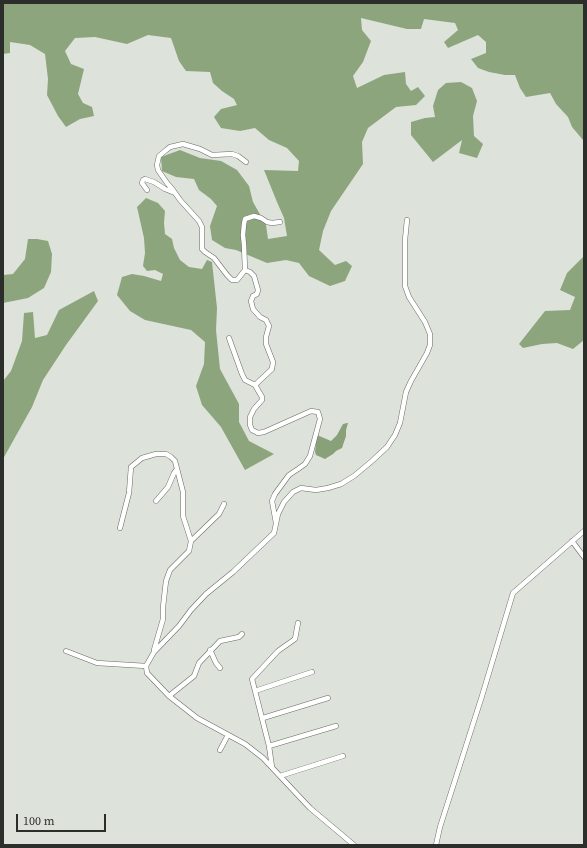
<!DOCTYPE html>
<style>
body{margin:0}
#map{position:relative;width:587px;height:848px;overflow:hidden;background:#dde2da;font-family:"Source Serif 4",serif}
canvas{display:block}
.frame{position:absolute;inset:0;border:4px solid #2c2e2b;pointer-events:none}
.scale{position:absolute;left:16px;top:814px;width:90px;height:18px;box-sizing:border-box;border:2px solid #2c2e2b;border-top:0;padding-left:5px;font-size:12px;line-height:14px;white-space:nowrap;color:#2c2e2b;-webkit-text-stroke:3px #dde2da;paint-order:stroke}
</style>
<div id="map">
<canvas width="587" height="848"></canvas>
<div class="frame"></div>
<div class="scale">100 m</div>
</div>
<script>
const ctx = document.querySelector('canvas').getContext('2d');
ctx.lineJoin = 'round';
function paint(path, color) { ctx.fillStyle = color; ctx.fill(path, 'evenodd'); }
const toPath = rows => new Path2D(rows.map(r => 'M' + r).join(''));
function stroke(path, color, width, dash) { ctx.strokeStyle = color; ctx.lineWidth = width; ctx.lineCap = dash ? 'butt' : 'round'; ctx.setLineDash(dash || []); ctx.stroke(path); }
paint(toPath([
 [3,3,584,3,584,140,583,140,572,127,568,117,556,104,550,93,526,97,520,88,515,75,505,75,489,72,478,68,471,59,486,53,486,42,478,35,448,48,444,42,458,30,455,23,424,19,421,29,407,29,361,18,362,30,371,41,363,62,353,76,357,88,384,75,405,72,406,84,411,91,418,87,425,96,416,105,396,107,368,128,362,142,363,164,331,211,323,231,319,250,335,265,346,261,352,266,345,281,330,286,309,276,299,263,286,260,267,263,236,250,225,248,212,240,210,226,217,206,211,199,199,190,194,179,176,177,162,171,161,157,180,150,200,158,221,161,237,170,249,186,253,202,266,225,268,239,287,236,284,218,277,202,264,170,298,171,299,161,287,148,269,140,255,128,240,131,221,128,214,117,221,109,237,105,234,99,222,91,213,83,210,72,186,71,179,61,171,38,148,35,127,44,95,37,75,38,65,51,71,64,84,69,78,94,83,103,92,107,94,116,80,119,66,127,58,116,47,95,48,79,45,54,30,45,10,42,10,53,3,54],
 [461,82,472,88,477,101,473,116,474,136,483,144,477,158,459,153,462,140,433,162,411,135,411,122,425,118,435,117,433,106,438,90,446,83],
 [146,198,158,203,165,211,164,223,165,234,172,239,174,248,180,260,189,267,202,269,207,260,212,262,217,308,216,330,220,369,239,404,239,422,249,441,274,454,245,470,221,427,202,405,196,386,204,364,205,342,191,330,145,320,130,311,117,295,122,277,132,274,144,276,161,281,163,274,155,270,147,271,143,266,145,253,144,238,137,207],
 [28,239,37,239,48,241,52,254,51,272,44,288,28,298,3,303,3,275,13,274,25,259],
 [584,256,584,340,573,349,557,343,542,344,523,348,519,344,545,311,570,310,575,297,560,290,567,273],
 [94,291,98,301,66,345,43,380,32,407,3,459,3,381,11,371,22,341,24,313,33,312,35,338,47,335,59,310]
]), '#8da57d');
paint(toPath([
 [347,423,348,423,346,430,346,436,342,448,336,451,333,454,325,459,316,455,315,452,317,435,331,441,337,435,343,424]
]), '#89a179');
const minor = toPath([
 [147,190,142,183,143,180,145,179,154,182,165,189,175,193],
 [245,270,237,280,232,280,227,275,214,258,205,252,202,249,202,227,199,221,180,200,173,190,167,183,158,170,157,165,159,156,165,151,170,147,183,144,200,149,212,155,232,154,238,156,246,162],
 [229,338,242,374,245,380,255,385,262,397,262,400,254,409,250,417,250,425,252,430,258,433,264,432,311,411,318,412,320,419,310,456,305,464,298,469,289,475,275,494,272,501,276,523],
 [255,385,272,369,273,362,266,344,266,337,269,326,266,320,260,317,253,309,251,301,253,296,257,294,258,290,254,276,250,272,245,270,244,245,243,235,244,224,245,219,254,216,261,218,267,222,272,223,280,222],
 [156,501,168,487,174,473,177,469],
 [120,528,129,493,131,467,142,458,156,454,166,454,171,457,175,461,183,492,183,516,191,541,189,551,170,570,166,581,163,607,163,619,154,650],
 [191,541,219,514,224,504],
 [572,541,584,557],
 [210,650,216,663,220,668],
 [66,651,97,663,146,666],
 [255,691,312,672],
 [169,696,194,676,199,663,220,641,239,637,242,634],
 [263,718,328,698],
 [269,746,336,726],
 [220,750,228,735],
 [272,767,269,746,252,679,278,651,295,639,298,623],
 [280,776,343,756],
 [354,845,310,808,263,758,245,744,197,718,169,696,147,673,146,666,154,652,179,626,191,610,206,594,233,572,274,533,278,514,284,502,293,492,301,488,316,490,328,488,341,484,354,476,372,461,387,447,395,435,400,423,406,392,411,381,427,353,430,345,430,334,425,322,409,297,405,286,405,240,407,220],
 [436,845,440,827,482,696,513,593,584,531]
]);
stroke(minor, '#676b64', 5.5);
stroke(minor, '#fff', 4.5);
</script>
